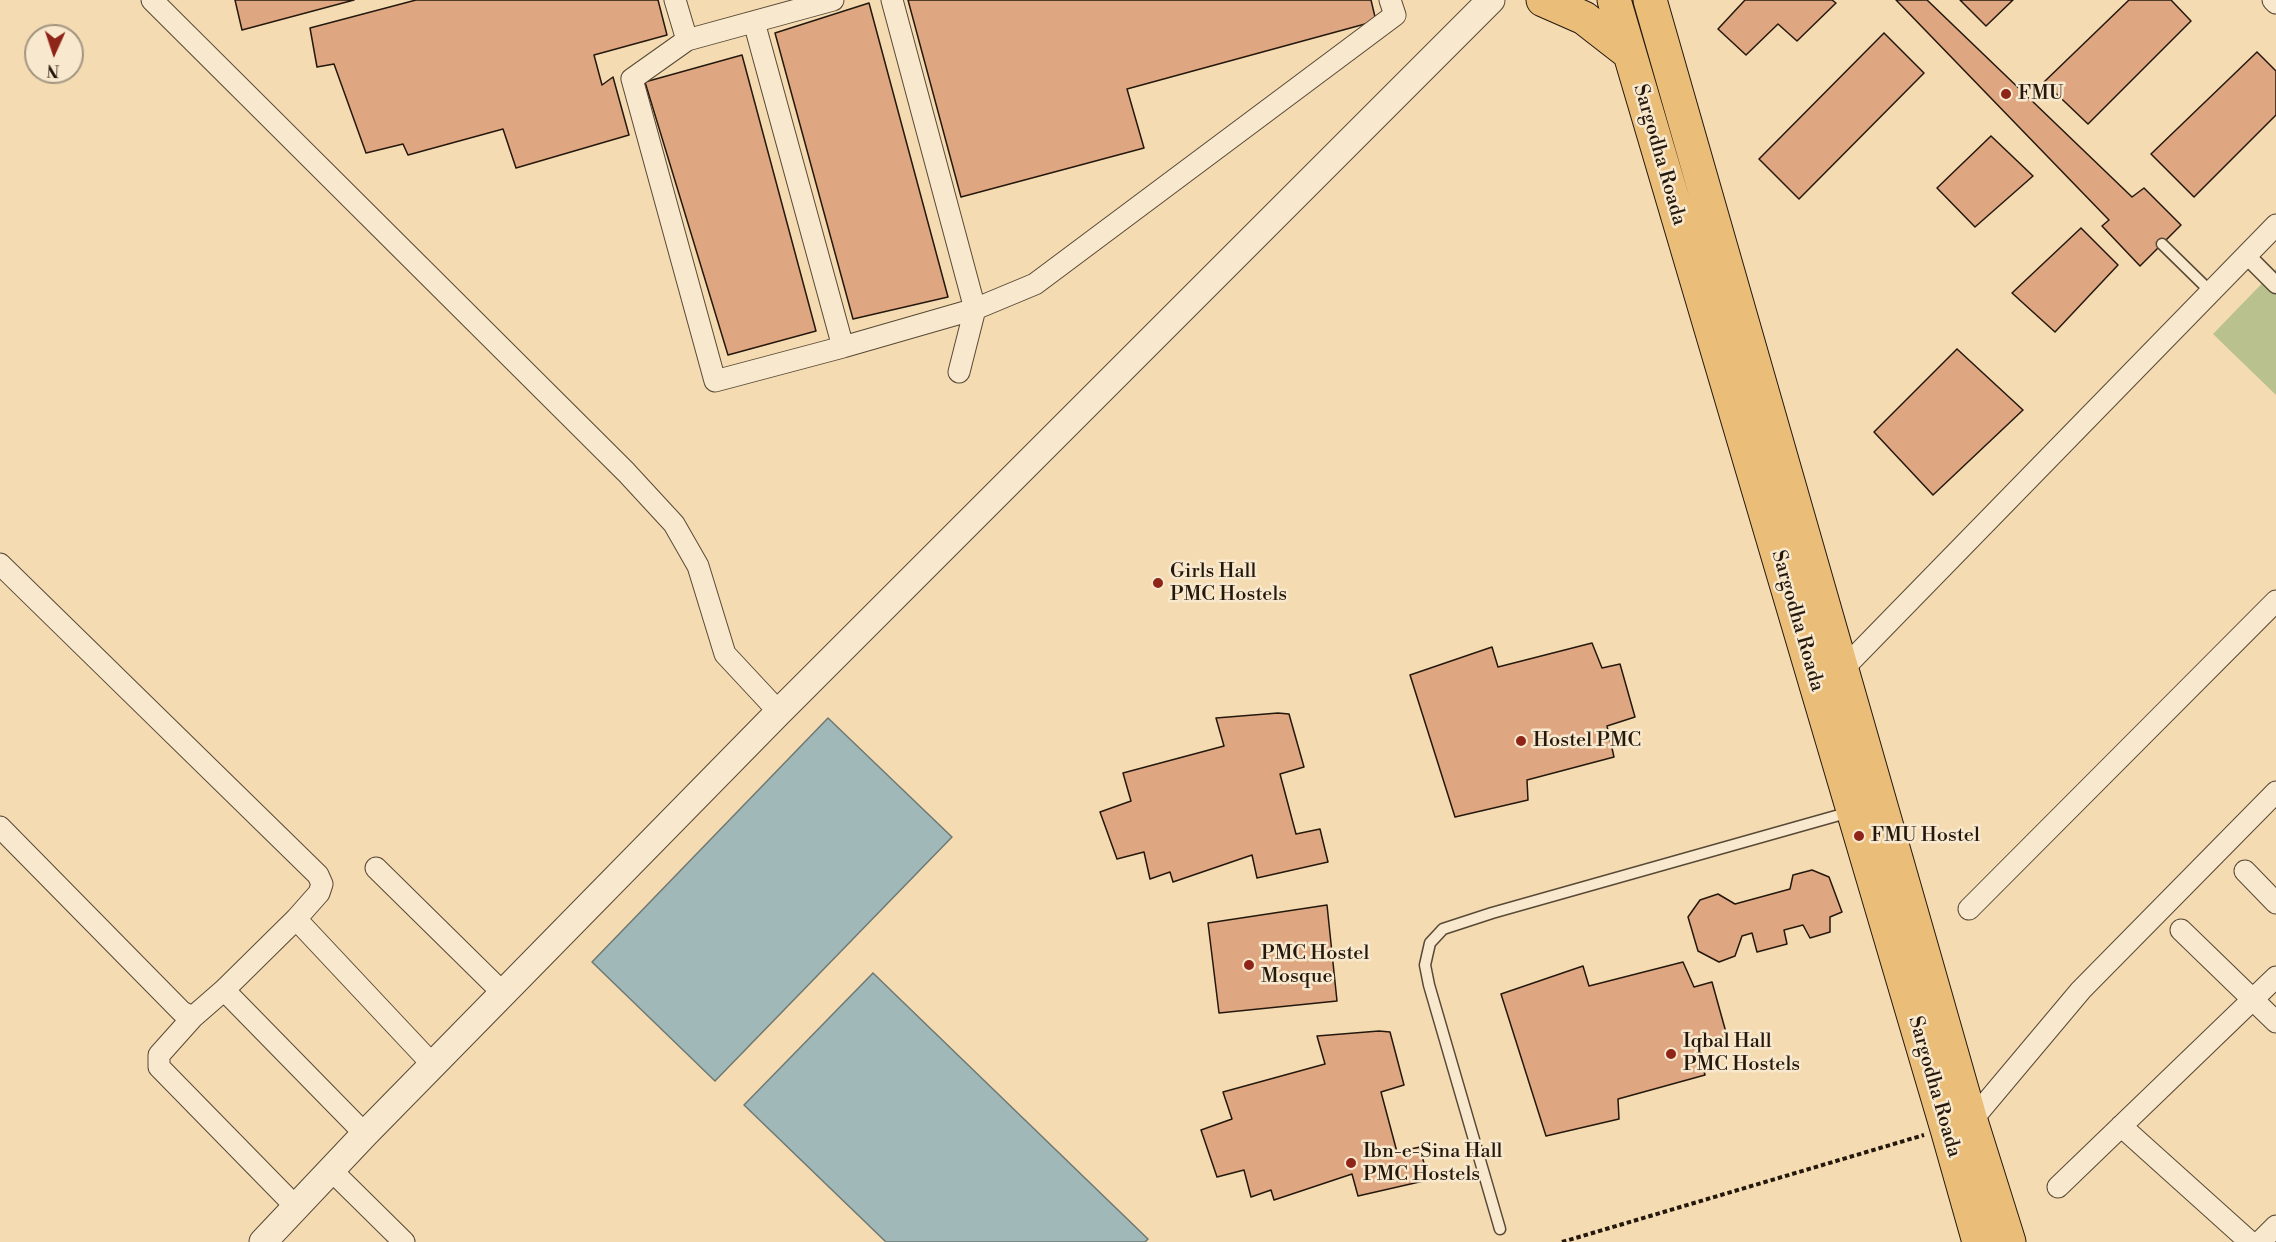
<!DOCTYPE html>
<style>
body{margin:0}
#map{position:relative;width:2276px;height:1242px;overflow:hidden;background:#f4dbb2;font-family:"Libre Bodoni",serif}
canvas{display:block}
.north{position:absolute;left:24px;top:24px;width:60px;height:60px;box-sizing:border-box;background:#f8e8cd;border:2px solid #a39580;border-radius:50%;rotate:183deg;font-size:16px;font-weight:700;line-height:24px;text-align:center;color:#24180d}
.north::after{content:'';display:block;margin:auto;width:21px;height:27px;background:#8f2418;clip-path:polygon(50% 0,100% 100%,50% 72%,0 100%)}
</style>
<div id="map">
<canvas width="2276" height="1242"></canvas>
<div class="north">N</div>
</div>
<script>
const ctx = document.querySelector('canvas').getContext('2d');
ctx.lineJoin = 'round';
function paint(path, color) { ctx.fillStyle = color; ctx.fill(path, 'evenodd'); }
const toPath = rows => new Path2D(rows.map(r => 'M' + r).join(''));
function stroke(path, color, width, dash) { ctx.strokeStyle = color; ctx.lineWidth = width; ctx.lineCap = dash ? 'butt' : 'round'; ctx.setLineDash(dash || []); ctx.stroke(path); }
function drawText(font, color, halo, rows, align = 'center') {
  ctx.font = font + ' "Libre Bodoni",serif'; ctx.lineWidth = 5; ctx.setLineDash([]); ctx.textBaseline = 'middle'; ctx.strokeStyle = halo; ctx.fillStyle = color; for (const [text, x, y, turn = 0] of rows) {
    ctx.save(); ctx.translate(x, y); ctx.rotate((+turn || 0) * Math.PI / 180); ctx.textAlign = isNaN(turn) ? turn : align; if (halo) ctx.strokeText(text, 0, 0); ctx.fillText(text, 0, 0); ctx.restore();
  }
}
paint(toPath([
 [2276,269,2276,395,2213,334]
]), '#b9c18e');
const water = toPath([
 [828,718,952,837,715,1081,592,962,828,718],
 [873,973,1148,1239,1145,1242,886,1242,744,1105,873,973]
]);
paint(water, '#a0b8b7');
stroke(water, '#6e7873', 1.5);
const building = toPath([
 [235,0,354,0,242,30,235,0],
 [416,0,658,0,667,35,594,55,602,85,613,77,629,135,516,168,503,129,408,155,403,144,366,153,334,64,317,67,310,28,416,0],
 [908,0,1371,0,1376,21,1127,89,1144,148,961,197,908,0],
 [1745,0,1832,0,1836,3,1797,41,1778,24,1746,55,1718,29,1745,0],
 [1896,0,1927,0,2132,197,2144,188,2181,225,2140,266,2102,226,2109,220,1896,0],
 [1960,0,2013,0,1986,26,1960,0],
 [2129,0,2171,0,2191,21,2088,124,2044,82,2129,0],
 [869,3,948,297,853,319,775,33,869,3],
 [1884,33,1924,73,1799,199,1759,159,1884,33],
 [2257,52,2276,71,2276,115,2194,197,2151,154,2257,52],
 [742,55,816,331,728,355,645,82,742,55],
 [1991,136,2033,176,1975,227,1937,188,1991,136],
 [2081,228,2118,265,2055,332,2012,293,2081,228],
 [1957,349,2023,410,1933,495,1874,432,1957,349],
 [1592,643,1602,668,1620,664,1635,717,1607,726,1614,757,1527,780,1528,800,1455,817,1410,675,1492,647,1498,667,1592,643],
 [1278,713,1289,714,1304,767,1280,774,1296,834,1320,829,1328,862,1257,878,1252,855,1173,882,1170,872,1150,879,1144,852,1117,859,1100,812,1131,801,1123,773,1224,746,1216,718,1278,713],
 [1812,870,1829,877,1842,912,1830,917,1830,932,1810,938,1803,925,1784,930,1787,944,1757,952,1752,933,1742,936,1735,956,1719,962,1698,951,1688,917,1700,900,1718,894,1735,904,1790,889,1793,875,1812,870],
 [1327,905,1337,1001,1219,1013,1208,923,1327,905],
 [1683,962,1694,987,1712,982,1727,1036,1698,1045,1705,1075,1618,1099,1619,1119,1546,1136,1501,994,1583,966,1589,986,1683,962],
 [1379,1031,1390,1032,1404,1085,1381,1092,1397,1152,1420,1147,1428,1180,1358,1196,1352,1174,1274,1200,1271,1190,1251,1197,1244,1170,1217,1177,1201,1130,1232,1119,1223,1092,1325,1064,1317,1036,1379,1031]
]);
paint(building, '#dfa781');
stroke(building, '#24180d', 1.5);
const service = toPath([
 [2162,244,2211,292],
 [1500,1229,1429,985,1425,965,1430,943,1443,929,1492,913,1850,812]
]);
const pedestrian = toPath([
 [2247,256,2276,285]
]);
const minor = toPath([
 [152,0,626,472,674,524,698,566,725,654,779,712],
 [675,0,687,40,833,0],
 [2273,0,2276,3],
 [687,40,632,79,715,381,843,347,754,22],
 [843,347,975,309,892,0],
 [959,372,975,309,1035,284,1395,15,1390,0],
 [0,564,318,875,322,884,319,893,296,919,224,990,193,1017,182,1012,0,827],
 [1841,671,2276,225],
 [376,868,503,993],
 [2245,871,2276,903],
 [1969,909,2276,601],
 [296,919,433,1065],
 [2181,930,2276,1022],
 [224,990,365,1134],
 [193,1017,159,1055,159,1067,296,1207],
 [1971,1121,2081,990,2276,792],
 [2121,1126,2250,1242],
 [331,1170,404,1242],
 [2058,1187,2276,977],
 [2260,1242,2276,1226]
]);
const tertiary = toPath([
 [263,1242,365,1134,779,712,1491,0]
]);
const trunk = toPath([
 [1543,0,1584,18,1629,53],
 [1614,0,1947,1129,1979,1242],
 [1650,0,1924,956,1971,1121,2009,1242]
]);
stroke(service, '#584936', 13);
stroke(pedestrian, '#584936', 19);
stroke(minor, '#584936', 23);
stroke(tertiary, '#584936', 29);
stroke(trunk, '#24180d', 35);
stroke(toPath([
 [1562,1242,1924,1135]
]), '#24180d', 4, [4.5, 3]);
stroke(service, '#f8e8cd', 10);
stroke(pedestrian, '#f8e8cd', 16);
stroke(minor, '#f8e8cd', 21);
stroke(tertiary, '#f8e8cd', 27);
stroke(trunk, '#eabe79', 33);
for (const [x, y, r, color] of [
 [2006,94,6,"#8f2418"],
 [1158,583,6,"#8f2418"],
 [1521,741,6,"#8f2418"],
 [1859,836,6,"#8f2418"],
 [1249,965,6,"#8f2418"],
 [1671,1054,6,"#8f2418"],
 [1351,1163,6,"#8f2418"]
]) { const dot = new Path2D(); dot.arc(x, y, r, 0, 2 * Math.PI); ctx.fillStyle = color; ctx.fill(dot); stroke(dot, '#f8e8cd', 2); }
drawText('20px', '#24180d', '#f8e8cd', [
 ["FMU",2018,94],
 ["Girls Hall",1170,572],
 ["PMC Hostels",1170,595],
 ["Hostel PMC",1533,741],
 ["FMU Hostel",1871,836],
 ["PMC Hostel",1261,954],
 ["Mosque",1261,977],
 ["Iqbal Hall",1683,1042],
 ["PMC Hostels",1683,1065],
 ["Ibn-e-Sina Hall",1363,1152],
 ["PMC Hostels",1363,1175]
], 'left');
drawText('20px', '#24180d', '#f8e8cd', [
 ["Sargodha Roada",1659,155,74],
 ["Sargodha Roada",1797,621,74],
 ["Sargodha Roada",1934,1087,74]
]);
</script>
